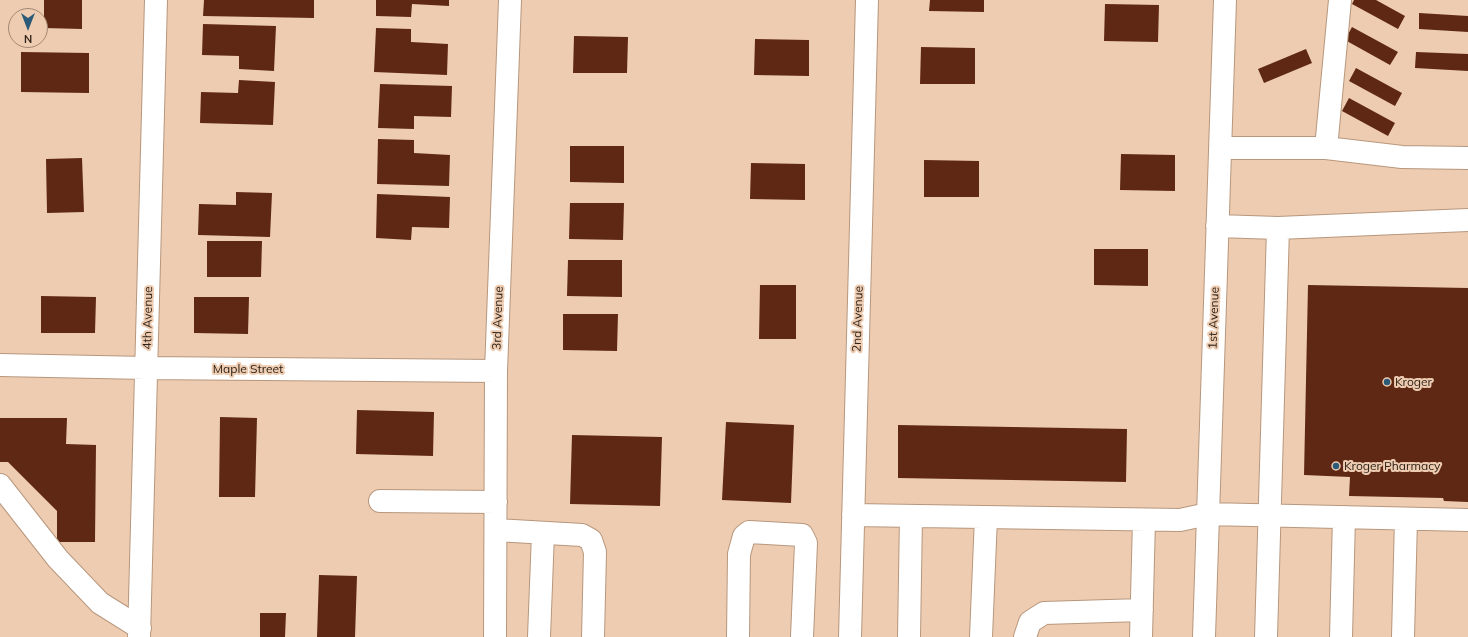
<!DOCTYPE html>
<style>
body{margin:0}
#map{position:relative;width:1468px;height:637px;overflow:hidden;background:#eeccb1;font-family:Mulish,sans-serif}
canvas{display:block}
.north{position:absolute;left:8px;top:8px;width:40px;height:40px;box-sizing:border-box;background:#eeccb1;border:1px solid #a18874;border-radius:50%;rotate:180deg;font-size:11px;font-weight:700;line-height:16px;text-align:center;color:#2e2218}
.north::after{content:'';display:block;margin:auto;width:14px;height:18px;background:#2c5b7a;clip-path:polygon(50% 0,100% 100%,50% 72%,0 100%)}
</style>
<div id="map">
<canvas width="1468" height="637"></canvas>
<div class="north">N</div>
</div>
<script>
const ctx = document.querySelector('canvas').getContext('2d');
ctx.lineJoin = 'round';
function paint(path, color) { ctx.fillStyle = color; ctx.fill(path, 'evenodd'); }
const toPath = rows => new Path2D(rows.map(r => 'M' + r).join(''));
function stroke(path, color, width, dash) { ctx.strokeStyle = color; ctx.lineWidth = width; ctx.lineCap = dash ? 'butt' : 'round'; ctx.setLineDash(dash || []); ctx.stroke(path); }
function drawText(font, color, halo, rows, align = 'center') {
  ctx.font = font + ' Mulish,sans-serif'; ctx.lineWidth = 4; ctx.setLineDash([]); ctx.textBaseline = 'middle'; ctx.strokeStyle = halo; ctx.fillStyle = color; for (const [text, x, y, turn = 0] of rows) {
    ctx.save(); ctx.translate(x, y); ctx.rotate((+turn || 0) * Math.PI / 180); ctx.textAlign = isNaN(turn) ? turn : align; if (halo) ctx.strokeText(text, 0, 0); ctx.fillText(text, 0, 0); ctx.restore();
  }
}
paint(toPath([
 [44,0,82,0,82,29,44,28],
 [204,0,314,0,314,18,203,16],
 [376,0,449,0,449,6,412,4,411,17,376,16],
 [930,0,984,0,984,12,929,11],
 [1354,0,1376,0,1405,16,1398,29,1352,4],
 [1105,4,1159,5,1158,42,1104,41],
 [1419,13,1468,16,1468,32,1419,29],
 [203,24,276,26,274,71,239,69,239,56,202,55],
 [1352,27,1398,52,1390,65,1345,40],
 [376,28,411,29,411,42,448,44,447,75,374,72],
 [574,36,628,37,627,73,573,73],
 [755,39,809,40,809,76,754,75],
 [921,47,975,48,975,84,920,84],
 [1306,49,1312,63,1264,83,1258,69],
 [21,52,89,53,89,93,21,92],
 [1416,52,1468,54,1468,71,1415,68],
 [1356,68,1402,93,1395,106,1349,81],
 [239,80,275,82,273,125,200,123,201,92,238,93],
 [380,84,452,86,451,117,414,116,414,129,378,128],
 [1349,98,1395,123,1388,136,1342,111],
 [378,139,414,140,414,153,450,155,449,186,377,184],
 [570,146,624,146,624,183,570,182],
 [1121,154,1175,155,1175,191,1120,190],
 [82,158,84,212,47,213,46,159],
 [924,160,979,161,979,197,924,197],
 [751,163,805,164,805,200,750,199],
 [236,192,272,193,270,237,198,235,199,204,236,205],
 [377,194,450,197,449,228,412,227,411,240,376,238],
 [570,203,624,203,623,240,569,239],
 [207,241,262,241,261,277,207,277],
 [1094,249,1148,249,1148,286,1094,285],
 [568,260,622,260,622,297,567,296],
 [760,285,796,285,796,339,759,339],
 [1308,285,1468,288,1468,502,1444,501,1443,498,1349,496,1350,477,1304,475],
 [41,296,96,297,95,333,41,333],
 [194,297,249,297,248,334,194,333],
 [563,314,618,314,617,351,563,350],
 [357,410,434,412,433,456,356,454],
 [220,417,257,418,255,497,219,497],
 [0,418,67,418,66,444,96,445,95,542,57,542,57,511,8,462,0,462],
 [726,422,794,425,791,503,722,500],
 [898,425,1127,429,1126,482,898,478],
 [572,435,662,437,660,506,570,504],
 [319,575,357,576,355,637,317,637],
 [260,613,286,613,285,637,260,637]
]), '#5f2814');
const minor = toPath([
 [1220,148,1326,148,1402,157,1468,158],
 [1326,148,1340,0],
 [1217,226,1278,228,1468,220],
 [0,365,146,368,496,371],
 [0,485,58,559,100,603,140,628],
 [380,501,496,502],
 [853,515,1180,520,1208,514,1468,520],
 [496,530,582,535,591,540,595,552,593,637],
 [738,636,739,554,744,536,749,532,802,535,806,543,802,637],
 [139,637,156,0],
 [495,637,496,371,510,0],
 [539,637,543,533],
 [850,637,867,0],
 [909,637,911,516],
 [981,637,986,517],
 [1025,637,1030,622,1044,613,1142,610],
 [1141,637,1144,520],
 [1204,637,1225,0],
 [1266,637,1278,228],
 [1341,637,1344,517],
 [1403,637,1406,519]
]);
stroke(minor, '#b7977d', 24);
stroke(minor, '#fff', 22);
for (const [x, y, r, color] of [
 [1387,382,4,"#2c5b7a"],
 [1336,466,4,"#2c5b7a"]
]) { const dot = new Path2D(); dot.arc(x, y, r, 0, 2 * Math.PI); ctx.fillStyle = color; ctx.fill(dot); stroke(dot, '#eeccb1', 1.5); }
drawText('12px', '#2e2218', '#eeccb1', [
 ["4th Avenue",148,318,-89],
 ["3rd Avenue",498,318,-88],
 ["1st Avenue",1214,318,-88],
 ["2nd Avenue",858,319,-88],
 ["Maple Street",248,369]
]);
drawText('12px', '#2e2218', '#eeccb1', [
 ["Kroger",1395,382],
 ["Kroger Pharmacy",1344,466]
], 'left');
</script>
